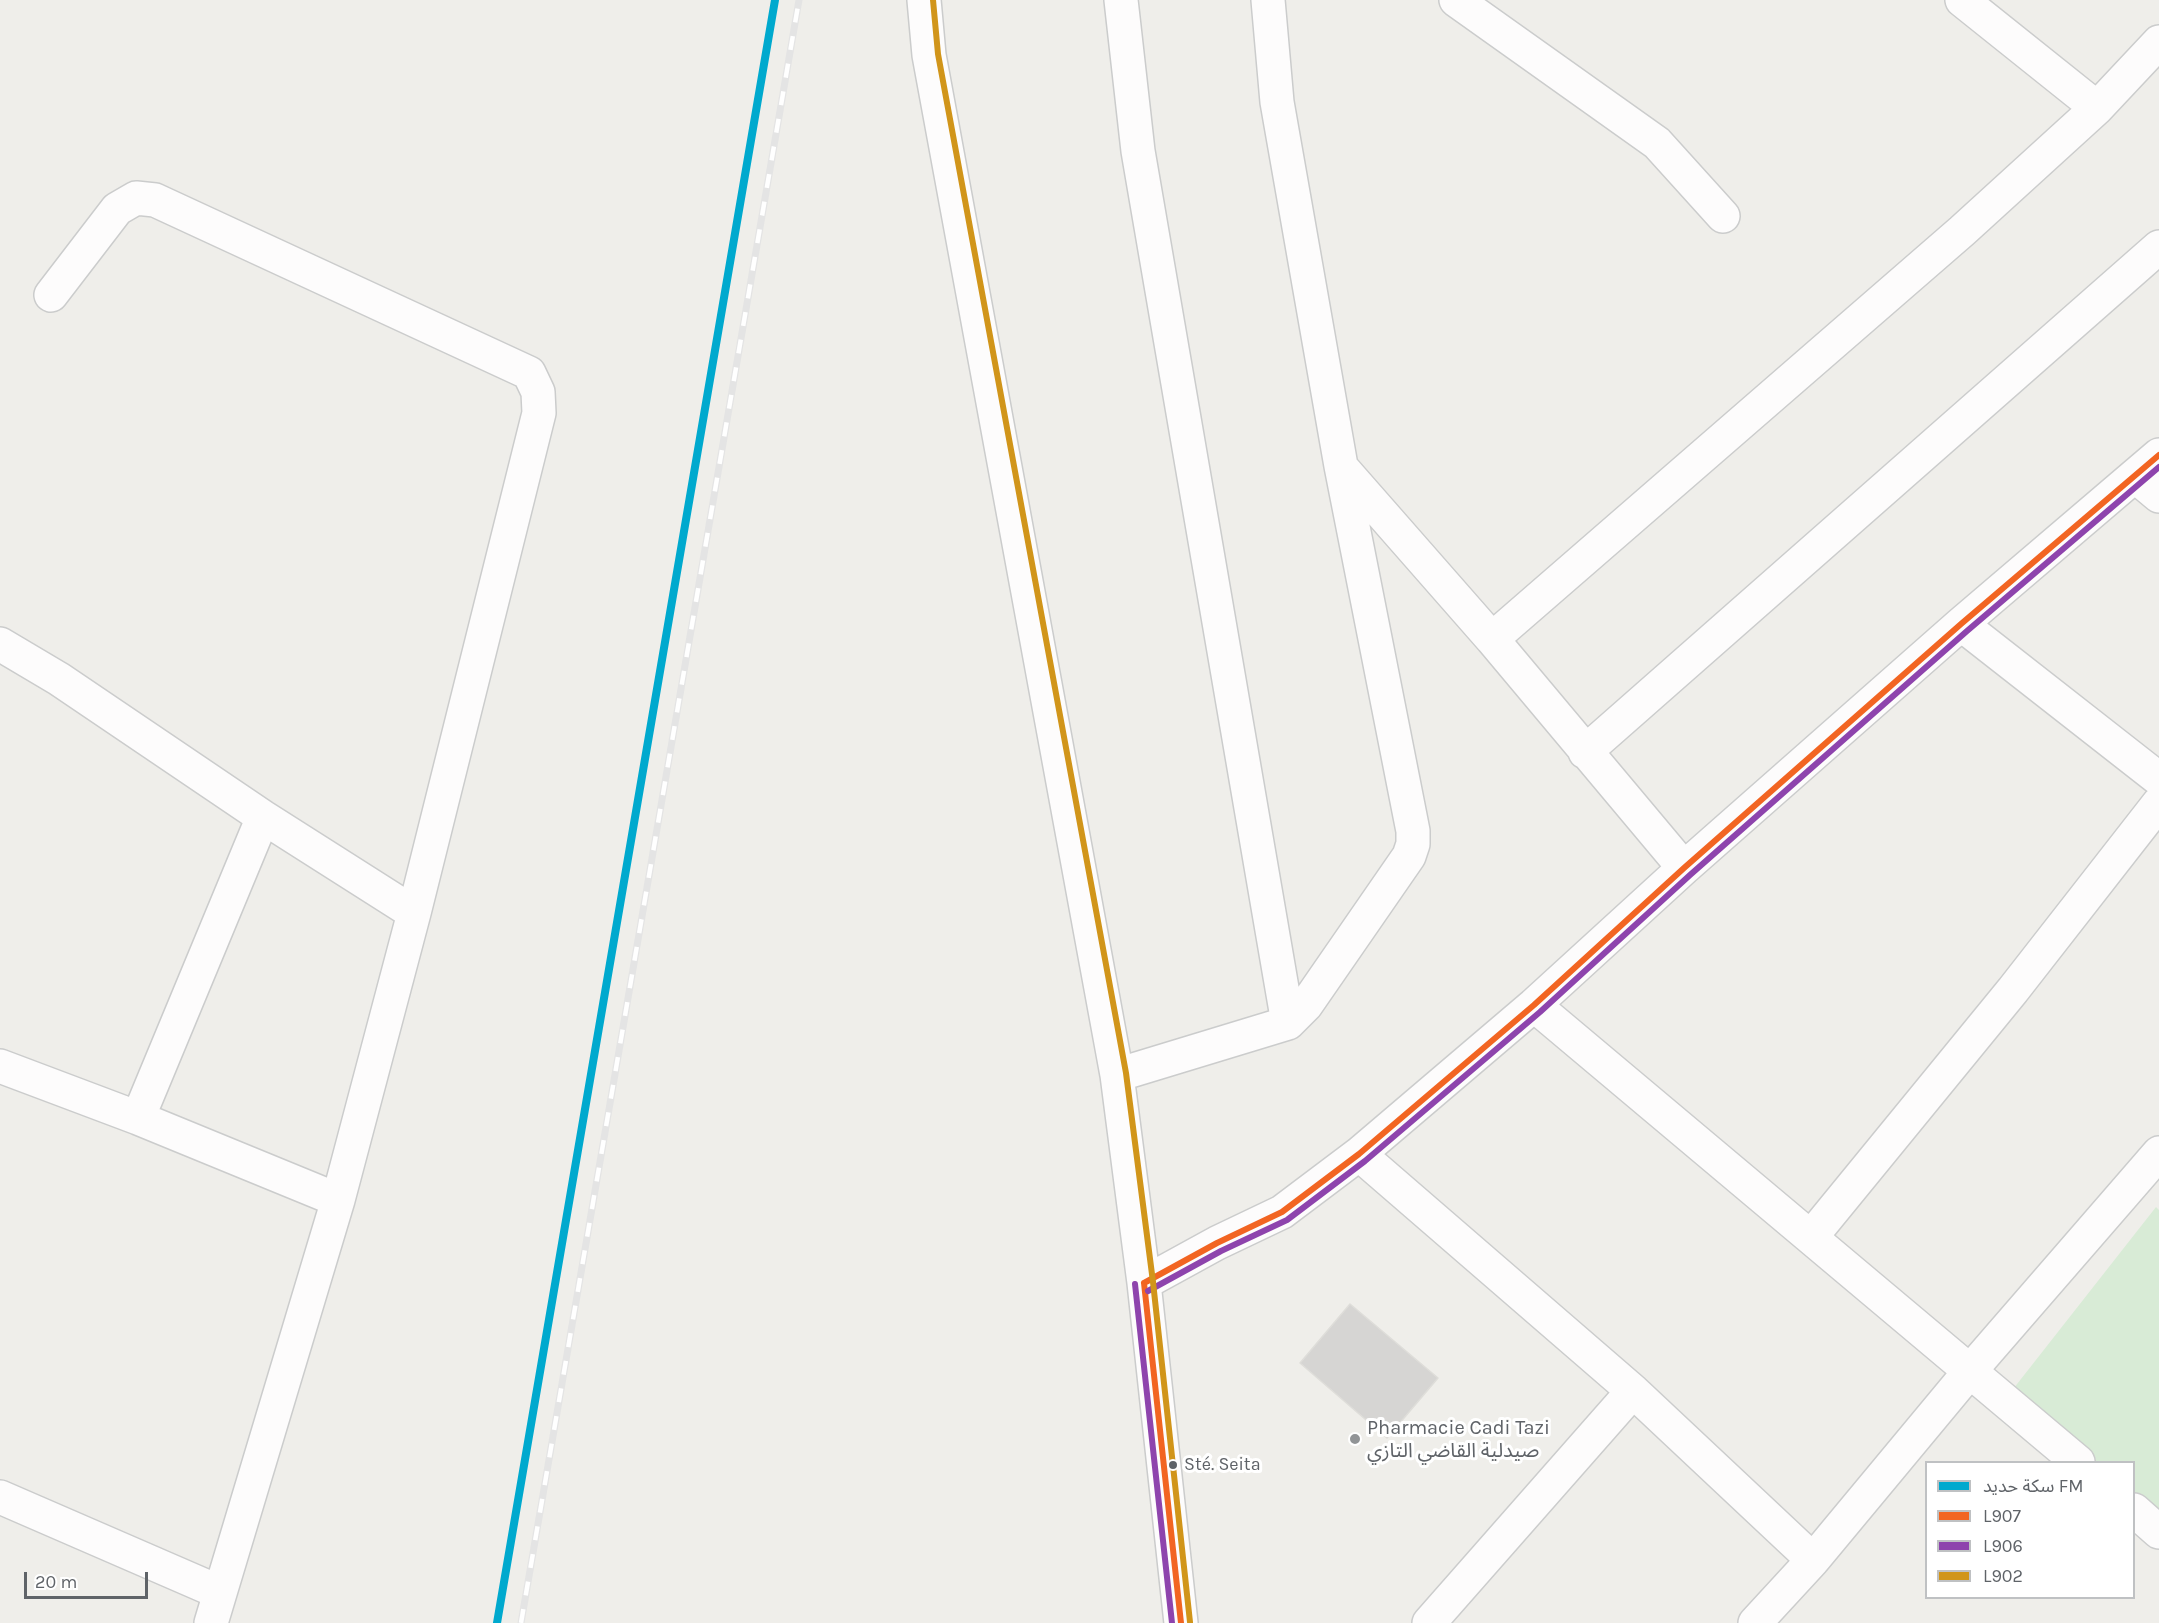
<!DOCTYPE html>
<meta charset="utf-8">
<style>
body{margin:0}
#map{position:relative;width:2159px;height:1623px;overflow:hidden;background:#efeeea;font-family:Karla,"Noto Sans Arabic",sans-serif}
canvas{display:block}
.legend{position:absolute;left:1925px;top:1461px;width:210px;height:138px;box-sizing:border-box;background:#fff;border:2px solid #bfc1c3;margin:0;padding:8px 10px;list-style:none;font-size:18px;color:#5f6368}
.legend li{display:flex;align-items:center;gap:12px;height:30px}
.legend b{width:30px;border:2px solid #bfc1c3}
.scale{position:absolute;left:24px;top:1572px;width:124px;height:27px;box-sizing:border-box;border:3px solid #5f6368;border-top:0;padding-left:8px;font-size:18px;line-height:21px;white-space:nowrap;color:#5f6368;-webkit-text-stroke:4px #fff;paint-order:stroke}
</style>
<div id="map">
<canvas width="2159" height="1623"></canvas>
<ul class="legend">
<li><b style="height:8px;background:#00a9ce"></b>سكة حديد FM</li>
<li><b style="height:8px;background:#f26522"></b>L907</li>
<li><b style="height:8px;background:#8e44ad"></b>L906</li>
<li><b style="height:8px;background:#d1951a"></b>L902</li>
</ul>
<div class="scale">20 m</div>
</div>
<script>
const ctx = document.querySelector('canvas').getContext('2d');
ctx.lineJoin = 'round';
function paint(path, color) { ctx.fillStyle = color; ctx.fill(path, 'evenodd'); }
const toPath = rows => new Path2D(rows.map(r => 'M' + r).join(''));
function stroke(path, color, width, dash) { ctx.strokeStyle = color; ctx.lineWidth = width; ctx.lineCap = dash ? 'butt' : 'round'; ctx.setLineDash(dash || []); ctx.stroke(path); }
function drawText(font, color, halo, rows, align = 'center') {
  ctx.font = font + ' Karla,"Noto Sans Arabic",sans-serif'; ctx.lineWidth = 6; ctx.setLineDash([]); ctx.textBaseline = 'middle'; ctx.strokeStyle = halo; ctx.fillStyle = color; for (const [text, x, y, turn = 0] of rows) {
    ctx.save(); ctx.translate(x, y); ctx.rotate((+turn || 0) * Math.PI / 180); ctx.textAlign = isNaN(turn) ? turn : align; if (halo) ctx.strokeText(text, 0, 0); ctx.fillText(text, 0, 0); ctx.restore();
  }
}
paint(toPath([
 [2156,1207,2159,1210,2159,1525,2134,1502,2134,1462,2089,1462,2010,1393]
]), '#d8ebd6');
const building = toPath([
 [1350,1304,1438,1378,1387,1438,1300,1363,1350,1304]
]);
paint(building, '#d6d5d3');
stroke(building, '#deddd9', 1.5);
const minor = toPath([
 [924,0,929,55,1117,1075,1144,1283,1181,1623],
 [1121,0,1138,151,1288,1023],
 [1456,0,1657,143,1723,216],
 [1962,0,2097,108],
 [51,295,117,209,136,198,155,200,529,373,538,392,539,413,414,913,338,1200,211,1623],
 [1342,468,1492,639,1684,868],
 [2135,476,2159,496],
 [1961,624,2159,779],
 [1492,639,1962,231,2097,108,2159,42],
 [0,644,59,679,263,817,414,913],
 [1585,752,2159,247],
 [1534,1005,2078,1462],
 [0,1066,138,1118,338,1200],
 [1117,1075,1288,1023,1306,1005,1409,856,1413,844,1413,831,1341,466,1277,102,1268,0],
 [138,1118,263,817],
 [1359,1154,1633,1391,1813,1560],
 [1811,1237,2013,990,2159,803],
 [1144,1283,1217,1243,1282,1212,1359,1154,1534,1005,1684,868,1961,624,2159,455],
 [0,1497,219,1592],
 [2134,1510,2159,1532],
 [1429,1623,1633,1391],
 [1755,1623,1813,1560,1970,1371,2159,1153]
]);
stroke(minor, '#cbcccc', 36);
stroke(minor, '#fdfcfc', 33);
const rail = toPath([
 [521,1623,799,0]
]);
stroke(rail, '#e4e4e4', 7);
stroke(rail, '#fff', 4.5, [14]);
stroke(toPath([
 [1144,1283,1217,1243,1282,1212,1359,1154,1534,1005,1684,868,1961,624,2159,455],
 [1144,1283,1181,1623]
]), '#f26522', 6);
stroke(toPath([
 [1135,1284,1172,1623],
 [1148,1291,1221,1251,1287,1220,1365,1161,1540,1012,1690,875,1967,631,2159,467]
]), '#8e44ad', 6);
stroke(toPath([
 [933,0,938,54,1126,1073,1153,1282,1190,1622]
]), '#d1951a', 6);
stroke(toPath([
 [497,1623,775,0]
]), '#00a9ce', 8);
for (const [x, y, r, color] of [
 [1355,1439,6,"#919496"],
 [1173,1465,5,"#5f6368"]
]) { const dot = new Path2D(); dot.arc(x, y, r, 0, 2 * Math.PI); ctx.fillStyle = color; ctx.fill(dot); stroke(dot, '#fff', 2); }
drawText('18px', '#5f6368', '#fff', [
 ["Sté. Seita",1184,1465]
], 'left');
drawText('20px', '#5f6368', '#fff', [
 ["Pharmacie Cadi Tazi",1367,1428],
 ["صيدلية القاضي التازي",1367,1451]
], 'left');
</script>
